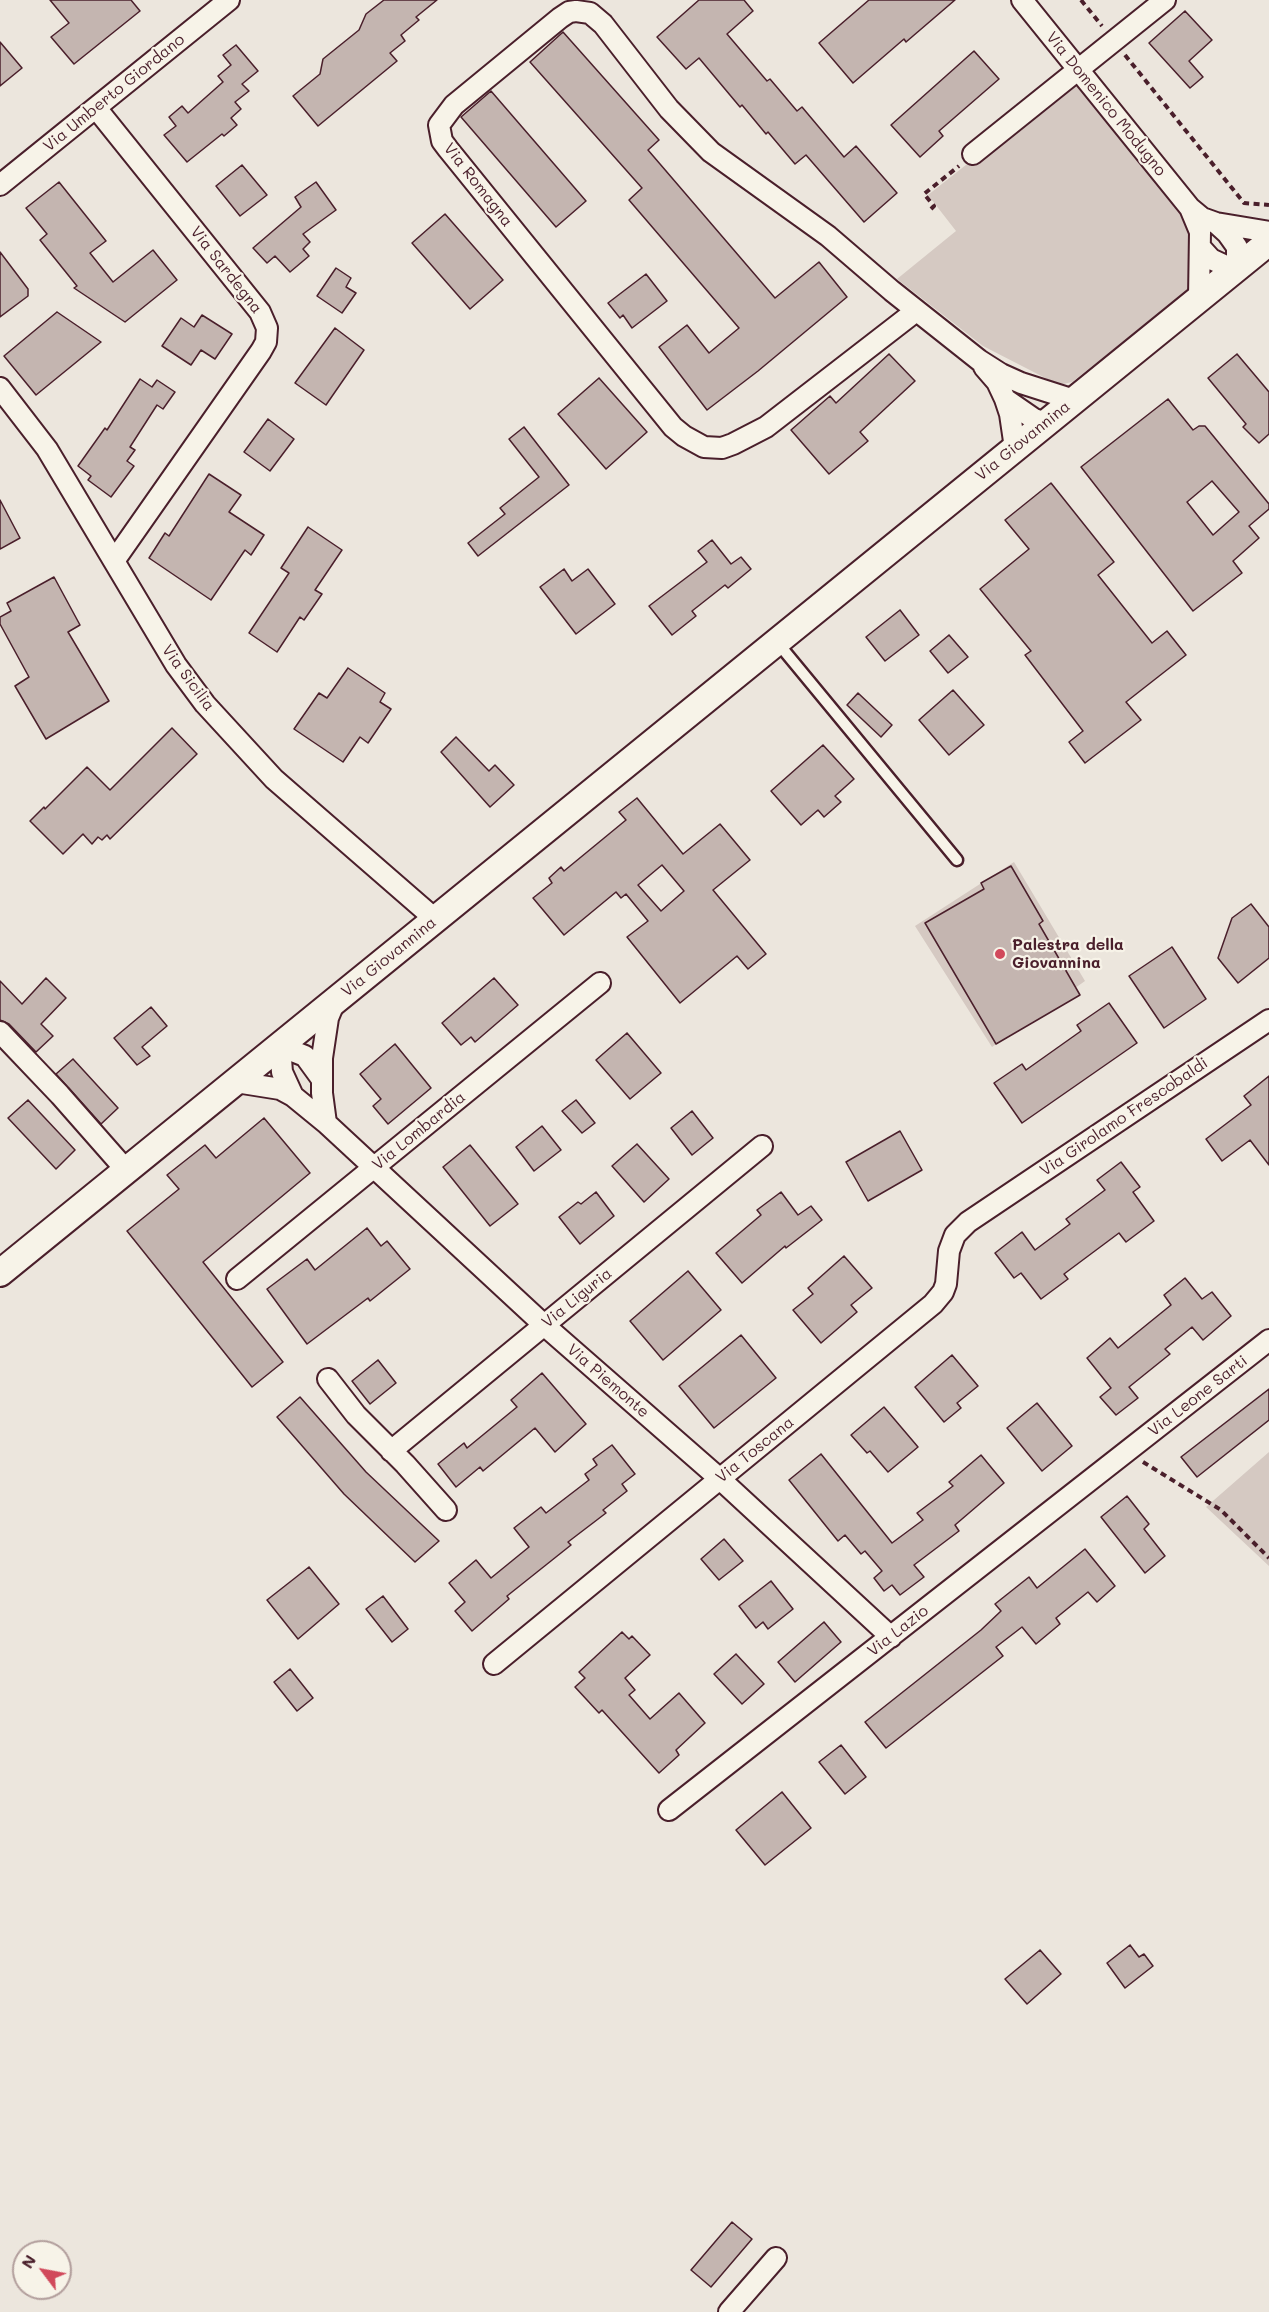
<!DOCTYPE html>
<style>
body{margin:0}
#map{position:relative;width:1269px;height:2312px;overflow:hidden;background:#ece6dd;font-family:Mali,sans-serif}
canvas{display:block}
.north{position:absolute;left:12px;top:2240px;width:60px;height:60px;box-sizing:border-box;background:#f7f3e8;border:2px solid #b29e9c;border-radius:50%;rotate:302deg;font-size:16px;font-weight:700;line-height:24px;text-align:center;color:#4a1f2b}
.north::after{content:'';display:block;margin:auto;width:21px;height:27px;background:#d1495b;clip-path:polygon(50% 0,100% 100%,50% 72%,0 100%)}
</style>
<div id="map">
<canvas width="1269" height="2312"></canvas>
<div class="north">N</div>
</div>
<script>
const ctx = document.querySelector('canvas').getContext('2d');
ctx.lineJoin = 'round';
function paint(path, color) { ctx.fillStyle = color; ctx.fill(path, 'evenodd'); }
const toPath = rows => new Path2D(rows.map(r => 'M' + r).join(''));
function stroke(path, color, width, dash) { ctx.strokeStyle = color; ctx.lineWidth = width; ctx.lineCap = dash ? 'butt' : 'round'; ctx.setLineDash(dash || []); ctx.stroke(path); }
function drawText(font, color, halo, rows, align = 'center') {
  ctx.font = font + ' Mali,sans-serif'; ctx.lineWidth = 4.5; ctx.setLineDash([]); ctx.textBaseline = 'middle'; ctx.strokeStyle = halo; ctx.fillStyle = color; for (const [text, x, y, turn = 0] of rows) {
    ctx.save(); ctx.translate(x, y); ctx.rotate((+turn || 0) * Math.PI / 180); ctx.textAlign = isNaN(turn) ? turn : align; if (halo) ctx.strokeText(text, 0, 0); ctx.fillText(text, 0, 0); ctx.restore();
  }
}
paint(toPath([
 [1078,85,1180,210,1194,243,1192,288,1072,382,1059,385,983,346,897,279,956,231,928,195,976,157,981,163],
 [1014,862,1085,981,992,1047,915,926],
 [1269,1452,1269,1566,1206,1507]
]), '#d5c9c2');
const building = toPath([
 [50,0,131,0,140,11,74,64,51,37,69,23,50,0],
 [384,0,437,0,416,17,419,20,401,35,405,41,390,53,397,61,318,126,293,96,320,74,323,59,359,30,366,14,384,0],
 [699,0,744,0,753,11,727,34,767,81,770,79,797,111,802,107,844,157,856,146,897,193,864,222,806,155,795,164,768,132,766,134,742,105,740,107,699,58,686,69,657,37,699,0],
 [869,0,955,0,906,42,904,39,853,83,819,43,869,0],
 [1185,11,1212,40,1189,61,1203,77,1190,88,1149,43,1185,11],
 [563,32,659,140,648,150,775,298,819,262,847,297,758,371,707,410,659,347,687,325,709,353,739,328,629,200,642,188,530,62,563,32],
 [0,42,22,68,0,86,0,42],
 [236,45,258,71,242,84,249,91,235,102,241,109,231,118,237,125,224,136,222,134,187,162,164,135,176,126,169,117,182,106,188,113,223,82,218,76,231,65,223,55,236,45],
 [974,51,999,79,939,131,943,136,920,157,891,125,974,51],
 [491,91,586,201,556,227,461,117,491,91],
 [242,165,267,195,240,216,216,186,242,165],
 [59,182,106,241,90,253,113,282,153,250,177,280,125,322,74,288,77,286,40,240,47,234,26,208,59,182],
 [316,182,336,210,303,234,310,242,303,249,309,256,290,272,275,256,267,263,253,248,301,207,295,197,316,182],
 [445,214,503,280,470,309,412,243,445,214],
 [0,252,28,289,28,296,0,317,0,252],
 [336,268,351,278,346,287,356,293,342,313,317,296,336,268],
 [646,274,667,301,632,328,623,315,620,318,608,303,646,274],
 [57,312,101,342,36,395,4,356,57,312],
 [202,315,232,334,215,359,201,350,191,365,162,346,181,318,194,327,202,315],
 [335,328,364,350,326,405,295,383,335,328],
 [889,354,915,381,860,432,868,441,829,474,791,430,830,396,836,403,889,354],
 [1237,354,1269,392,1269,434,1259,443,1243,427,1246,424,1208,378,1237,354],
 [599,378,647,432,606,469,558,414,599,378],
 [140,379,152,387,157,380,175,392,163,409,157,405,130,447,135,450,127,461,134,466,111,497,88,480,91,476,78,466,105,428,107,430,140,379],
 [1168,399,1193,430,1199,426,1205,426,1269,504,1269,509,1249,526,1259,538,1233,561,1242,573,1193,611,1081,467,1168,399],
 [1212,481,1239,512,1213,535,1187,502,1212,481],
 [268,419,294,439,270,471,244,452,268,419],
 [524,427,569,485,478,556,468,543,505,514,500,508,539,477,509,439,524,427],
 [209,474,241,495,229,512,264,535,251,555,245,550,211,600,149,558,165,533,169,536,209,474],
 [1051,483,1114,562,1098,575,1152,643,1167,631,1186,655,1126,702,1141,720,1085,763,1069,742,1083,731,1025,655,1031,651,980,589,1029,549,1005,520,1051,483],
 [0,500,20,538,0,549,0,500],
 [308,527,342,550,315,590,322,594,304,620,300,617,277,652,249,633,289,573,281,568,308,527],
 [712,540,731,564,741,557,751,569,728,588,725,585,692,611,696,616,672,635,649,606,707,562,698,551,712,540],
 [564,569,572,581,588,569,615,604,576,634,540,587,564,569],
 [54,577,80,625,68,632,109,701,46,739,15,686,29,677,0,624,0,617,11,611,7,603,54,577],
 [900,610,919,635,885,661,866,637,900,610],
 [949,635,968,657,948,673,930,651,949,635],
 [348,668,385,693,380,702,391,709,368,743,360,737,343,762,294,729,319,693,327,698,348,668],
 [953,690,984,725,949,755,919,720,953,690],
 [858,693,892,725,881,737,847,705,858,693],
 [172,728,197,754,110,839,107,835,102,840,98,837,92,844,83,834,63,854,30,821,44,807,45,809,87,767,110,790,172,728],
 [456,737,489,771,495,765,514,785,490,807,441,752,456,737],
 [823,745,854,779,835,796,841,802,824,817,818,810,801,825,771,791,823,745],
 [637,798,683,854,720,824,750,860,713,890,766,954,748,969,737,956,680,1003,627,937,648,921,626,894,621,898,616,892,564,935,533,898,552,883,549,878,561,867,564,871,626,820,619,812,637,798],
 [662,865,684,891,661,911,638,885,662,865],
 [1011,866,1043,921,1039,924,1080,995,996,1044,925,923,984,889,981,883,1011,866],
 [1251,904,1269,927,1269,958,1238,983,1218,958,1232,918,1251,904],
 [1172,947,1206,999,1164,1028,1129,976,1172,947],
 [46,978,66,998,41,1024,53,1036,36,1052,9,1024,0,1020,0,981,22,1004,46,978],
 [494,978,518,1005,475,1042,471,1037,461,1045,442,1023,494,978],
 [1109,1003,1137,1043,1022,1123,994,1083,1022,1064,1026,1070,1081,1031,1077,1025,1109,1003],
 [151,1007,167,1026,142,1047,150,1056,137,1065,114,1038,151,1007],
 [627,1033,661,1073,630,1099,596,1060,627,1033],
 [395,1044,431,1088,388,1124,373,1106,381,1099,360,1074,395,1044],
 [73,1059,118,1108,101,1124,56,1074,73,1059],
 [1269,1076,1269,1165,1250,1140,1222,1161,1206,1139,1251,1105,1244,1096,1269,1076],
 [28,1100,75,1150,56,1169,8,1118,28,1100],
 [576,1100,595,1123,582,1133,562,1111,576,1100],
 [692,1111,713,1138,692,1155,671,1128,692,1111],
 [264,1118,310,1173,203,1262,283,1362,252,1387,127,1231,179,1189,167,1175,205,1145,216,1158,264,1118],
 [542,1126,561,1150,534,1171,516,1147,542,1126],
 [900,1131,922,1170,868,1201,846,1162,900,1131],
 [637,1144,669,1179,644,1202,612,1166,637,1144],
 [470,1145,518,1204,490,1226,443,1167,470,1145],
 [1121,1162,1140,1187,1133,1192,1154,1221,1126,1242,1119,1233,1064,1274,1068,1279,1041,1299,1021,1273,1014,1278,995,1253,1022,1232,1035,1250,1070,1224,1066,1219,1105,1190,1097,1180,1121,1162],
 [596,1192,614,1216,580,1244,559,1217,578,1202,581,1204,596,1192],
 [781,1192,798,1215,811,1206,822,1220,786,1248,785,1246,742,1283,716,1253,761,1215,757,1210,781,1192],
 [367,1228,381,1246,387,1241,410,1269,370,1301,368,1298,307,1344,267,1289,307,1259,315,1270,367,1228],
 [844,1256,872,1288,851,1305,857,1312,821,1343,793,1310,813,1294,808,1288,844,1256],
 [688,1271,721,1310,663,1360,630,1321,688,1271],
 [1185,1278,1202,1299,1212,1292,1231,1316,1203,1340,1192,1327,1165,1349,1170,1354,1129,1387,1138,1398,1116,1415,1100,1397,1111,1388,1087,1358,1110,1338,1118,1348,1171,1305,1164,1295,1185,1278],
 [741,1335,776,1378,714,1428,679,1386,741,1335],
 [952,1355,978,1386,957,1403,961,1408,944,1422,915,1387,952,1355],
 [378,1360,396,1383,370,1404,352,1381,378,1360],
 [542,1373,586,1424,555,1452,535,1428,483,1471,480,1467,456,1487,438,1464,464,1443,467,1448,517,1407,511,1400,542,1373],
 [1269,1389,1269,1420,1197,1477,1181,1457,1269,1389],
 [300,1397,366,1472,439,1541,415,1562,344,1494,277,1417,300,1397],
 [1037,1403,1072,1446,1042,1471,1007,1428,1037,1403],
 [884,1407,918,1447,888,1472,870,1451,867,1453,851,1435,884,1407],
 [612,1445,635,1474,622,1484,627,1491,603,1510,606,1513,568,1542,571,1545,507,1596,509,1599,472,1631,455,1611,465,1602,449,1583,476,1560,491,1578,529,1547,514,1528,541,1507,546,1513,589,1480,585,1474,597,1465,593,1459,612,1445],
 [821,1454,892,1543,923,1520,917,1513,953,1486,949,1482,981,1455,1004,1483,955,1525,959,1531,914,1565,924,1577,900,1595,892,1585,884,1591,874,1578,882,1571,865,1551,861,1554,845,1535,838,1541,789,1480,821,1454],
 [1127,1496,1149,1524,1144,1529,1165,1556,1145,1573,1101,1517,1127,1496],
 [724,1539,743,1561,719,1580,701,1559,724,1539],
 [1085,1549,1115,1586,1097,1602,1088,1592,1056,1618,1060,1624,1036,1644,1022,1627,996,1647,1003,1656,886,1748,865,1722,981,1630,1001,1611,995,1604,1029,1577,1037,1588,1085,1549],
 [309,1567,339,1604,298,1639,267,1600,309,1567],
 [771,1581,793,1609,768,1629,763,1622,756,1628,739,1606,771,1581],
 [383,1596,408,1629,392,1642,366,1609,383,1596],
 [824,1622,841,1642,795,1682,778,1662,824,1622],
 [622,1632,629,1639,632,1636,650,1655,625,1678,635,1690,629,1695,650,1719,679,1693,705,1723,676,1750,679,1755,659,1773,602,1710,599,1713,575,1687,585,1678,579,1672,622,1632],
 [736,1654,764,1684,742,1704,714,1674,736,1654],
 [290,1669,313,1698,297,1711,274,1682,290,1669],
 [841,1745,866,1777,845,1794,819,1762,841,1745],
 [782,1792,811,1828,765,1865,736,1830,782,1792],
 [1130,1945,1139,1957,1144,1954,1153,1966,1125,1988,1107,1963,1130,1945],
 [1040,1950,1061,1974,1027,2004,1005,1979,1040,1950],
 [732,2222,752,2239,711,2287,691,2270,732,2222]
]);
paint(building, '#c4b5b0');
stroke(building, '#4a1f2b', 1.5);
const service = toPath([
 [777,642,957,860]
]);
const minor = toPath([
 [1022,0,1190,208,1202,218,1216,223,1269,232],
 [96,108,260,312,267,328,266,342,261,351,114,561],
 [973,154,1165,0],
 [0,185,229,0],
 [1190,208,1200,232,1199,298],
 [1201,248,1211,259,1228,267,1237,267,1237,247,1227,233,1216,223],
 [916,311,766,427,733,444,722,448,704,447,684,436,673,427,448,149,442,141,439,125,454,105,560,18,569,12,576,11,590,13,603,24,669,109,711,152,828,236,892,291,979,360,1001,374,1021,383,1074,400],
 [984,367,997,382,1005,399,1010,414,1015,448],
 [0,388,47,449,176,665,205,704,274,779,435,919],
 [1005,399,1034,419,1045,423],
 [0,1032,60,1095,126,1170],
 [236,1082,280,1089,293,1096,326,1123,544,1325,720,1479,891,1637],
 [293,1096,282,1072,280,1046,305,1056,321,1078],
 [326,1123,322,1093,322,1058,328,1018,335,1001],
 [237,1279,600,983],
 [328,1379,356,1415,405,1464,446,1510],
 [391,1451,762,1146],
 [494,1664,933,1304,943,1292,946,1284,949,1251,955,1235,968,1222,1269,1020],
 [669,1810,1269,1340],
 [729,2312,776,2258]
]);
const tertiary = toPath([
 [0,1273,1269,242]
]);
stroke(service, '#4a1f2b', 15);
stroke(minor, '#4a1f2b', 24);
stroke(tertiary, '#4a1f2b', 30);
stroke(toPath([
 [1081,0,1102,26],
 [1125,55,1244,203,1269,205],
 [931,209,934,206,924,194,959,166],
 [1143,1462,1221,1510,1269,1558]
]), '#4a1f2b', 4, [6, 4.5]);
stroke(service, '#f7f3e8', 10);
stroke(minor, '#f7f3e8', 20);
stroke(tertiary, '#f7f3e8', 26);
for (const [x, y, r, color] of [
 [1000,954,6,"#d1495b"]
]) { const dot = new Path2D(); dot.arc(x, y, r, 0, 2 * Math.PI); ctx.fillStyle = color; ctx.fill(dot); stroke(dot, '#f7f3e8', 2); }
drawText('16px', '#4a1f2b', '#f7f3e8', [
 ["Via Umberto Giordano",114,93,-39],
 ["Via Domenico Modugno",1106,104,51],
 ["Via Romagna",478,185,52],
 ["Via Sardegna",226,270,52],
 ["Via Giovannina",1023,441,-39],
 ["Via Sicilia",188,678,54],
 ["Via Giovannina",389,957,-39],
 ["Via Girolamo Frescobaldi",1124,1117,-34],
 ["Via Lombardia",419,1131,-39],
 ["Via Liguria",577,1298,-39],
 ["Via Piemonte",608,1381,41],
 ["Via Leone Sarti",1198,1396,-38],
 ["Via Toscana",755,1450,-39],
 ["Via Lazio",898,1631,-38]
]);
drawText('bold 16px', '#4a1f2b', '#f7f3e8', [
 ["Palestra della",1012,945],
 ["Giovannina",1012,963]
], 'left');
</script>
